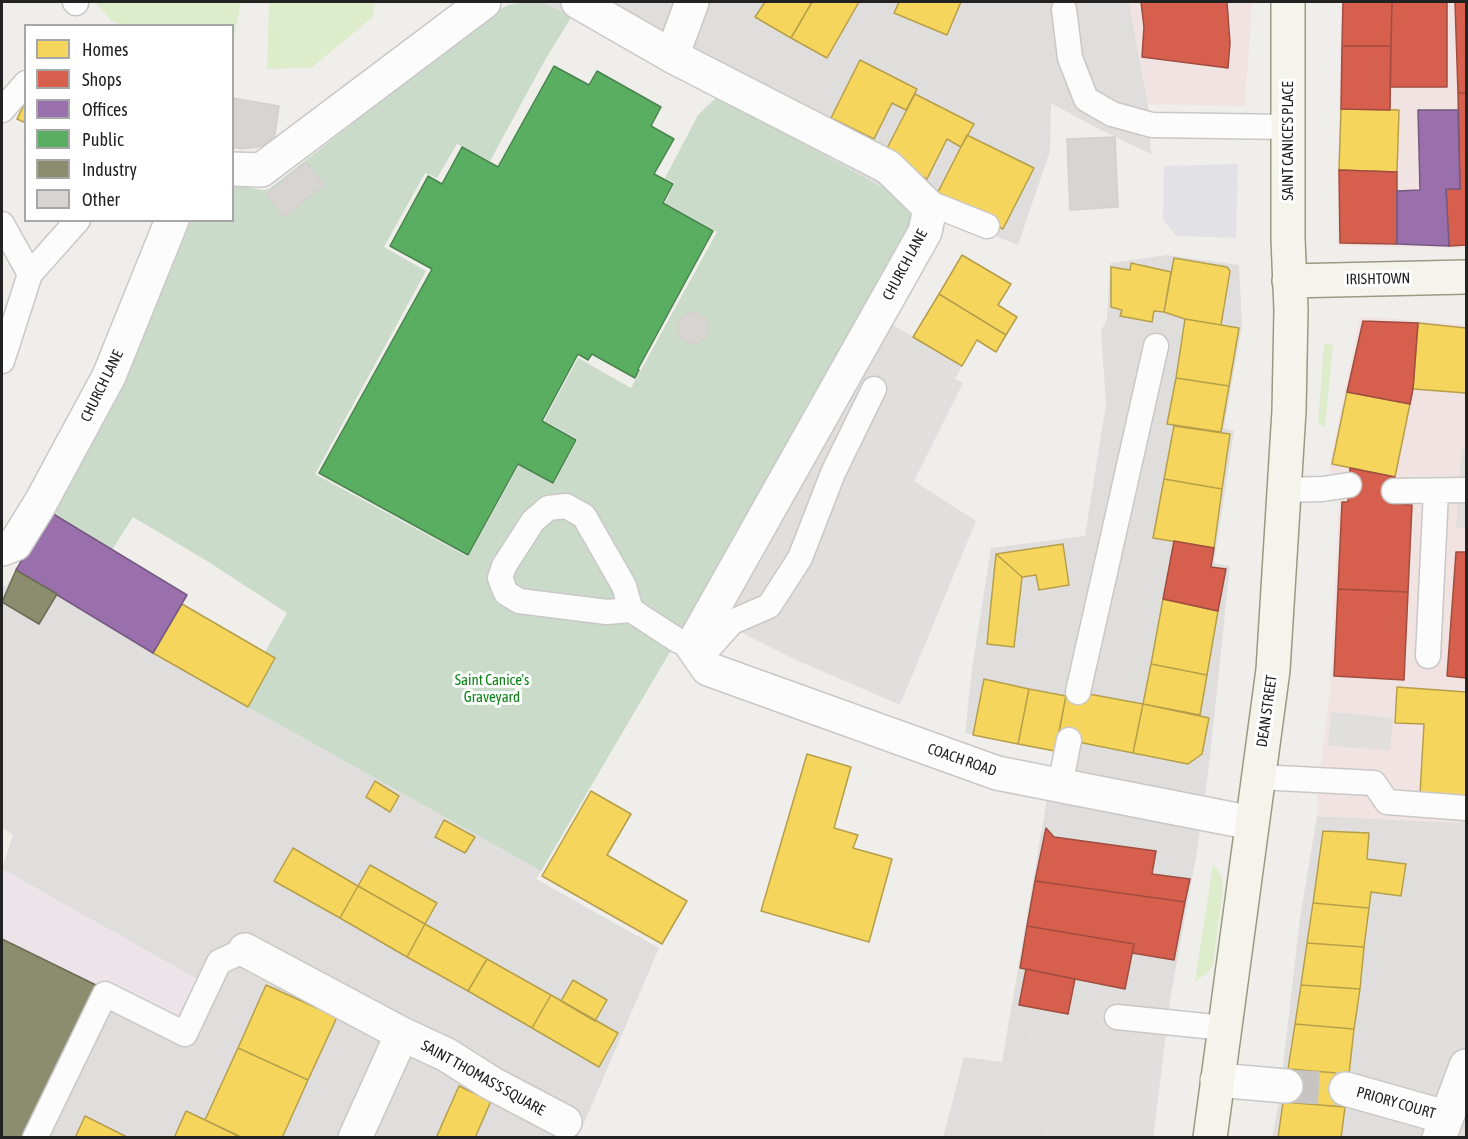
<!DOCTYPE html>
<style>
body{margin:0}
#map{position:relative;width:1468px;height:1139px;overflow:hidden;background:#f0eeeb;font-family:"Asap Condensed",sans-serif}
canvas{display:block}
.frame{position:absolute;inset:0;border:3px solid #222;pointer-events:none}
.legend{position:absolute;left:24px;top:24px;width:210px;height:198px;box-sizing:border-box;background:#fff;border:2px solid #a7a7a7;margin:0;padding:8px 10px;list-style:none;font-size:18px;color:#222}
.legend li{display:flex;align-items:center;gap:12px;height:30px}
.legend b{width:30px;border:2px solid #a7a7a7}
</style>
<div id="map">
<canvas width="1468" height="1139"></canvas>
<div class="frame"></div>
<ul class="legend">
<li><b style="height:16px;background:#f6d55c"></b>Homes</li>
<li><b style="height:16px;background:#d6604d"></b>Shops</li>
<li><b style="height:16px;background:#9970ab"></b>Offices</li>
<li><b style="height:16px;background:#5aae61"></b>Public</li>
<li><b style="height:16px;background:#8c8c6e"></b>Industry</li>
<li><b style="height:16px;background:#d7d4d2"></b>Other</li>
</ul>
</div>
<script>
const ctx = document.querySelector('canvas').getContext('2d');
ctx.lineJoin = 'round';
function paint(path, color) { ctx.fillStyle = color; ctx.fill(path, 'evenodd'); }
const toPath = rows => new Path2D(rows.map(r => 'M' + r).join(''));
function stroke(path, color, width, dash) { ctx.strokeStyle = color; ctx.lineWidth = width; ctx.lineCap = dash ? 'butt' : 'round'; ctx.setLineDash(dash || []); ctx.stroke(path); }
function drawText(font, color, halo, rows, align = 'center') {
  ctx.font = font + ' "Asap Condensed",sans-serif'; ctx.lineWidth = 6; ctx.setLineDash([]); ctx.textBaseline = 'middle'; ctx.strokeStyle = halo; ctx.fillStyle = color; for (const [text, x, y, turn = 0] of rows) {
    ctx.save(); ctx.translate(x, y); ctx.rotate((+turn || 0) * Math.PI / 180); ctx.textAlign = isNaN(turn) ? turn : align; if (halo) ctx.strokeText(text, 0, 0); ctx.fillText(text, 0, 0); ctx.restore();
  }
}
paint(toPath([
 [542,2,1129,2,1148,104,1151,154,1091,125,1051,103,1050,151,1018,245,910,203,572,16],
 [1167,255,1239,265,1242,325,1224,428,1234,431,1214,563,1230,566,1209,766,1197,851,1170,1000,1153,1137,943,1138,964,1057,1002,1062,1055,752,965,733,972,669,991,548,1085,536,1106,404,1101,331,1107,319,1110,263],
 [16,570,153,653,248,707,541,871,536,879,659,948,578,1137,26,1137,100,987,202,982,2,869,13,835,2,828,2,584,6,587],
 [1317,816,1466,823,1466,1137,1272,1138,1279,1101,1300,918]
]), '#dfdedc');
paint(toPath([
 [1129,2,1252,2,1245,106,1148,104],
 [1341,2,1466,2,1466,248,1337,246],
 [1373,317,1466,325,1466,823,1317,816,1317,791,1330,692,1339,501,1329,467,1360,318]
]), '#f1e3e1');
paint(toPath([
 [2,869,202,982,179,1022,100,987,26,1137,2,1137]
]), '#ede4e9');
paint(toPath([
 [95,2,241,2,233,42,232,26,122,25,111,21],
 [269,2,375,2,373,17,311,68,267,69],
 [1324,344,1333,345,1325,428,1318,423],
 [1213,864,1222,876,1223,889,1213,965,1208,972,1195,982]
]), '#ddeccb');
paint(toPath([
 [525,2,542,2,572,16,545,60,490,161,457,144,437,178,425,173,384,247,426,271,315,474,468,557,519,465,554,484,578,439,544,421,578,358,631,388,717,232,665,203,675,183,665,178,698,115,718,96,910,203,911,224,677,640,541,871,248,707,275,659,265,652,287,613,207,561,133,517,112,550,50,512,129,368,191,221,232,220,233,185,263,190,269,189,495,12,508,5]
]), '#cadbca');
paint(toPath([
 [890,323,962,366,955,379,963,383,914,481,976,521,900,705,792,658,744,634,725,614],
 [1463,449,1466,449,1466,528,1456,527,1461,459],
 [1331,712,1393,718,1390,751,1328,745],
 [1458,821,1466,822,1466,927,1444,924],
 [1403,920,1435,924,1412,1092,1381,1088],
 [1080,986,1170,1000,1153,1137,1040,1137,1055,1080,1017,1069,1033,1011,1075,1016],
 [1374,1111,1405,1115,1402,1137,1370,1138]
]), '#e0dfde');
paint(toPath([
 [1238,164,1236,238,1176,236,1163,220,1164,166]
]), '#e2e1e5');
const homes = toPath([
 [765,2,812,2,791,38,755,17,765,2],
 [812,2,859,2,827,58,791,38,812,2],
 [899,2,961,2,947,35,894,13,899,2],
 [860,60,917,89,906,110,892,103,874,139,831,118,860,60],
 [915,94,974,124,961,147,947,139,927,179,883,156,915,94],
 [26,100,26,123,17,119,26,100],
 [1341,109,1399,110,1397,172,1339,170,1341,109],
 [967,135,1034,168,1003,229,936,196,967,135],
 [962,255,1011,284,998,305,1017,317,1006,335,939,294,962,255],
 [1174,258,1227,267,1230,271,1221,325,1185,319,1164,312,1174,258],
 [1131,263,1171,272,1164,312,1154,311,1152,322,1120,316,1122,310,1111,307,1111,267,1130,270,1131,263],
 [939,294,1006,335,996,352,977,340,962,366,913,337,939,294],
 [1185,319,1239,328,1229,386,1176,378,1185,319],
 [1418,323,1466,328,1466,393,1413,389,1418,323],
 [1176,378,1229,386,1221,432,1167,424,1176,378],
 [1347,392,1410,404,1395,477,1332,464,1347,392],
 [1174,426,1230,434,1222,489,1164,479,1174,426],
 [1164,479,1222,489,1214,548,1153,538,1164,479],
 [1063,544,1069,585,1039,590,1036,575,1022,577,996,554,1063,544],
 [996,554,1022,577,1014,647,987,644,996,554],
 [1163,599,1218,611,1207,675,1151,664,1163,599],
 [182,604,275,658,248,707,153,653,182,604],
 [1151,664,1207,675,1200,715,1143,704,1151,664],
 [984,679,1029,689,1018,744,973,735,984,679],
 [1397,687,1466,692,1466,797,1420,794,1424,724,1395,723,1397,687],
 [1029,689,1066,696,1055,751,1018,744,1029,689],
 [1067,690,1143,704,1133,753,1058,738,1067,690],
 [1143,704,1209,718,1202,754,1188,764,1133,753,1143,704],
 [807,754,851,767,834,828,858,835,853,848,892,859,869,942,761,911,807,754],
 [375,781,399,796,390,812,366,797,375,781],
 [591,791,631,814,607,855,687,901,662,944,542,876,591,791],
 [444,820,475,837,465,853,435,837,444,820],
 [1323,831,1369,833,1367,859,1406,864,1401,896,1371,892,1369,908,1313,903,1323,831],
 [293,848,358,886,340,918,274,881,293,848],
 [370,865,437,903,425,924,358,886,370,865],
 [358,886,425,924,407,957,340,918,358,886],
 [1313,903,1369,908,1364,947,1307,943,1313,903],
 [425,924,487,959,468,991,407,957,425,924],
 [1307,943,1364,947,1360,989,1301,985,1307,943],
 [487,959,551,995,532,1028,468,991,487,959],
 [573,980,607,1000,595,1021,561,1001,573,980],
 [266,985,337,1017,308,1080,238,1048,266,985],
 [1301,985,1360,989,1354,1029,1295,1024,1301,985],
 [551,995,618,1033,599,1067,532,1028,551,995],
 [1295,1024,1354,1029,1349,1074,1288,1069,1295,1024],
 [238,1048,308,1080,282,1138,242,1138,205,1120,238,1048],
 [1288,1069,1349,1074,1345,1107,1283,1102,1288,1069],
 [459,1086,491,1101,475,1138,436,1138,459,1086],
 [1283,1102,1345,1107,1341,1138,1278,1138,1283,1102],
 [186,1111,237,1135,242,1138,174,1138,186,1111],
 [85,1116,129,1138,75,1138,85,1116]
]);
paint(homes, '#f6d55c');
stroke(homes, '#b69f4b', 1.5);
const shops = toPath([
 [1141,2,1227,2,1230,43,1228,68,1142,57,1144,27,1141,2],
 [1343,2,1392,2,1391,46,1342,46,1343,2],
 [1392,2,1447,2,1447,87,1390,87,1392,2],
 [1455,2,1466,2,1466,93,1458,93,1455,2],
 [1342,46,1391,46,1390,110,1341,109,1342,46],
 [1458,93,1466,93,1466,245,1449,246,1446,189,1460,189,1458,93],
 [1339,170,1397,172,1397,244,1340,243,1339,170],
 [1363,321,1418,323,1413,389,1410,404,1347,392,1363,321],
 [1350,468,1395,477,1392,504,1412,505,1408,592,1338,589,1342,502,1348,502,1350,468],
 [1174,541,1214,548,1211,567,1226,569,1218,611,1163,599,1174,541],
 [1456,552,1466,552,1466,678,1447,676,1456,552],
 [1338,589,1408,592,1404,680,1334,676,1338,589],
 [1046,828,1054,837,1156,851,1152,874,1190,879,1185,902,1035,881,1046,828],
 [1035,881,1185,902,1174,960,1132,953,1134,944,1027,926,1035,881],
 [1027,926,1134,944,1125,989,1020,968,1027,926],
 [1026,969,1075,979,1068,1014,1019,1005,1026,969]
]);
paint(shops, '#d6604d');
stroke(shops, '#a04d40', 1.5);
const offices = toPath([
 [1418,110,1458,110,1460,189,1446,189,1449,246,1397,244,1397,191,1420,190,1418,110],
 [50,512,187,595,153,653,16,570,50,512]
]);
paint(offices, '#9970ab');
stroke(offices, '#755982', 1.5);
const public = toPath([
 [554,66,589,85,597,71,661,107,651,126,674,139,654,174,673,184,663,203,713,231,638,369,639,370,635,378,592,354,588,360,578,354,542,421,576,440,553,483,518,464,468,555,319,473,432,269,390,246,428,176,442,184,462,147,498,167,554,66]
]);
paint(public, '#5aae61');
stroke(public, '#49844e', 1.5);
const industry = toPath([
 [16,570,57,594,39,624,2,602,16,570],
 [2,939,100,987,26,1138,2,1138,2,939]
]);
paint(industry, '#8c8c6e');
stroke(industry, '#6c6c57', 1.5);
const building = toPath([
 [232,98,279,106,274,141,258,147,242,149,232,147,232,98],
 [1115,137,1118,207,1070,210,1067,139,1115,137],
 [306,162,324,185,284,217,266,194,306,162],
 '678 328a15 15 0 1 1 30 0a15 15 0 1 1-30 0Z'
]);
paint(building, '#d7d4d2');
stroke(building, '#d3d0cc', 1.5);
stroke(toPath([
 [1286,1086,1346,1089]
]), '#c7c5c3', 33, [33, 16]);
const service = toPath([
 [75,2,76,3],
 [1064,9,1070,58,1086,99,1112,114,1152,125,1288,127],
 [2,110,26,83],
 [930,208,937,206,987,226],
 [2,224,30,274],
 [2,361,30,274,78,220],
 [1284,490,1323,489,1349,485],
 [1394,491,1466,490],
 [566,506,584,516,624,586,631,610,607,612,519,601,506,593,500,578,504,566,533,521,548,508,566,506],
 [631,610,677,640,692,646],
 [1428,656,1436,492],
 [700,658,732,622,769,606,800,558,833,473,874,389],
 [1078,692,1156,346],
 [1258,777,1374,783,1387,802,1466,808],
 [1060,786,1069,740],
 [1117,1017,1224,1028],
 [35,1138,105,994,185,1034,219,962,245,950]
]);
const minor = toPath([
 [578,2,672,56,888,167,930,208,925,232,692,646,708,669,997,773,1252,823],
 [672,56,692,2],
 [232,169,261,170,484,2],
 [2,549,15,544,41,502,109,376,172,220],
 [245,950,402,1034,447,1055,491,1083,565,1122],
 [1217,1080,1286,1086],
 [1346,1089,1445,1117],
 [355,1138,402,1034],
 [1439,1138,1466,1066]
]);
const secondary = toPath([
 [1289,281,1466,277],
 [1210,1138,1273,670,1289,411,1291,310,1288,239,1288,2]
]);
stroke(service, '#c9c8c7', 27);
stroke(minor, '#c9c8c7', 36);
stroke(secondary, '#999a82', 36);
stroke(service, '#fdfcfc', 24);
stroke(minor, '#fdfcfc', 33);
stroke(secondary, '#f4f4ed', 33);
drawText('15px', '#222', '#fff', [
 ["SAINT CANICE'S PLACE",1288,141,-90],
 ["CHURCH LANE",905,265,-62],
 ["IRISHTOWN",1378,279,-1],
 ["CHURCH LANE",102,386,-64],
 ["DEAN STREET",1267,711,-82],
 ["COACH ROAD",962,760,19],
 ["SAINT THOMAS'S SQUARE",483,1078,29],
 ["PRIORY COURT",1396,1103,16]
]);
drawText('15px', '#0c8416', '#fff', [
 ["Saint Canice's",492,680],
 ["Graveyard",492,697]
]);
</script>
